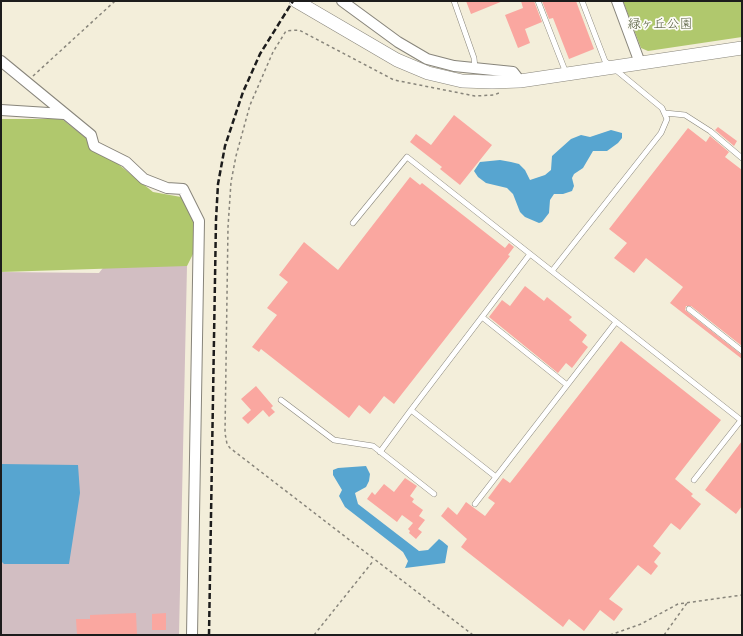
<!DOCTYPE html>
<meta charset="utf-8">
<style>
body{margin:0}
#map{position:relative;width:743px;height:636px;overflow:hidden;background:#f3eeda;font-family:"Architects Daughter",sans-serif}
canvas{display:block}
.frame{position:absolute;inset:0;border:2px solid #1c1c1c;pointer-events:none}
</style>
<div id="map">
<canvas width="743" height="636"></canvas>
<div class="frame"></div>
</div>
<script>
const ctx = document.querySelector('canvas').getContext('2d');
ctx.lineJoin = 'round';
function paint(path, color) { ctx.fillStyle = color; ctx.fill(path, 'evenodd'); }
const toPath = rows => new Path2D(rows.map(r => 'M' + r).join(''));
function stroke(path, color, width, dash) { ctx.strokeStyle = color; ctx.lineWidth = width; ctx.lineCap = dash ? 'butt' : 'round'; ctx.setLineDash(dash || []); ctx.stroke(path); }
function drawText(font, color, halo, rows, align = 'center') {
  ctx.font = font + ' "Architects Daughter","Klee One",sans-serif'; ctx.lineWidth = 3.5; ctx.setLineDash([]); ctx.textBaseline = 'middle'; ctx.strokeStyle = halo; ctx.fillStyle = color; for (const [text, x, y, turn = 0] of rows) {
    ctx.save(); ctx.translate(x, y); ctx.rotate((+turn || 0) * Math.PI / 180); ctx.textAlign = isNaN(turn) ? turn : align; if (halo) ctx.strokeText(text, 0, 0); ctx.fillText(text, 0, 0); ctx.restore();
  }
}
paint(toPath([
 [106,264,187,266,179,635,1,635,1,272,99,273]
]), '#d2bec2');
paint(toPath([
 [623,1,742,1,742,37,648,51,641,48],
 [1,119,62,119,153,192,181,197,195,222,194,252,187,266,1,272]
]), '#b0c86d');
paint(toPath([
 [611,130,622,133,622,138,618,143,607,151,593,151,583,168,574,174,572,178,574,186,572,191,563,194,554,194,550,200,549,213,542,222,539,223,525,217,520,212,513,194,507,188,486,183,478,177,474,171,480,162,500,160,511,162,519,164,525,170,530,180,545,175,551,170,552,156,571,139,581,135,590,137],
 [1,464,78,465,80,493,69,564,4,564,1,561],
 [366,466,370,474,369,481,366,487,355,493,358,504,419,551,428,550,439,539,442,541,448,546,445,563,405,568,408,561,403,552,345,507,339,496,342,490,333,475,333,470,338,468]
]), '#57a5d0');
paint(toPath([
 [466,1,503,1,471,14],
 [521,1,534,1,542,22,525,29,530,43,518,48,505,15,523,8],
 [542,1,576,1,594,49,569,59,553,18,549,19],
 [454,115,492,145,460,185,440,169,442,167,410,142,416,134,431,145],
 [718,127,737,141,734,146,715,130],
 [688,128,706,142,710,136,729,152,725,157,742,170,742,346,691,306,686,306,685,310,742,355,742,359,670,303,683,287,646,258,634,273,614,258,627,243,609,229],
 [410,177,420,185,422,183,505,248,509,243,514,247,508,255,510,256,394,404,384,396,370,414,359,405,349,418,261,349,259,352,252,347,277,315,267,308,288,282,279,275,304,242,338,270],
 [525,286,544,301,547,297,572,317,569,320,587,335,582,342,588,347,572,368,566,363,558,373,489,317,502,300,510,306],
 [621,341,721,420,675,479,693,494,691,496,701,504,680,530,671,523,653,546,661,553,654,562,658,566,651,575,638,565,609,599,623,609,614,621,600,610,584,631,569,619,563,627,461,547,467,539,441,516,448,507,457,515,466,502,485,516,495,503,488,498,503,478,510,483],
 [256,386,273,406,271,408,275,412,269,417,263,410,248,424,242,418,251,410,241,399],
 [742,441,742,506,736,514,705,490],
 [405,478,417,486,410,496,414,499,412,502,423,510,419,516,425,520,418,529,422,532,416,539,409,533,410,531,408,529,413,523,402,515,397,522,367,499,372,492,375,495,384,484,394,492],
 [136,613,137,635,77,635,76,619,90,619,90,615],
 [166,613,166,630,152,630,152,614]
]), '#faa7a0');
const service = toPath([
 [454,1,474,58,475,68],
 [538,1,566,73],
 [665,113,685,115,710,131,742,158],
 [353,223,407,157,742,421],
 [552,271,661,133,667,119,662,108,605,61,582,1],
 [689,309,742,351],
 [482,317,567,385],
 [281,400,334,440,373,446,434,494],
 [380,452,411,410],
 [496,477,411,410,530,254],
 [694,480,742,419],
 [475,504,616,322]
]);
const minor = toPath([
 [342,1,398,42,427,59,454,66,513,72,520,81],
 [617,1,640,63],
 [1,61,91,135,94,146,126,162,144,179,167,188,183,189,199,221,192,635],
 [1,110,64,114]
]);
const tertiary = toPath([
 [296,1,397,60,428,73,462,81,492,82,520,81,742,48]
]);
stroke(service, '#88857b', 6);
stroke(minor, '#88857b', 12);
stroke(tertiary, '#88857b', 14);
stroke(toPath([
 [33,76,115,1],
 [314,635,374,560],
 [473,635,230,448,227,444,225,433,228,227,231,182,236,156,250,105,273,52,286,31,299,30,394,80,475,96,494,95,499,93],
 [610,635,641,624,678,604,742,595],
 [664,635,687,603]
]), '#88857b', 1.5, [3, 3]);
stroke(service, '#fff', 5);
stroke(minor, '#fff', 10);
stroke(tertiary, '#fff', 13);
stroke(toPath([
 [209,635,216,220,218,184,225,146,243,92,260,54,293,1]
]), '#1c1c1c', 2.5, [6, 3]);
drawText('13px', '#505838', '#fdfcf7', [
 ["緑ヶ丘公園",660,25]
]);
</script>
